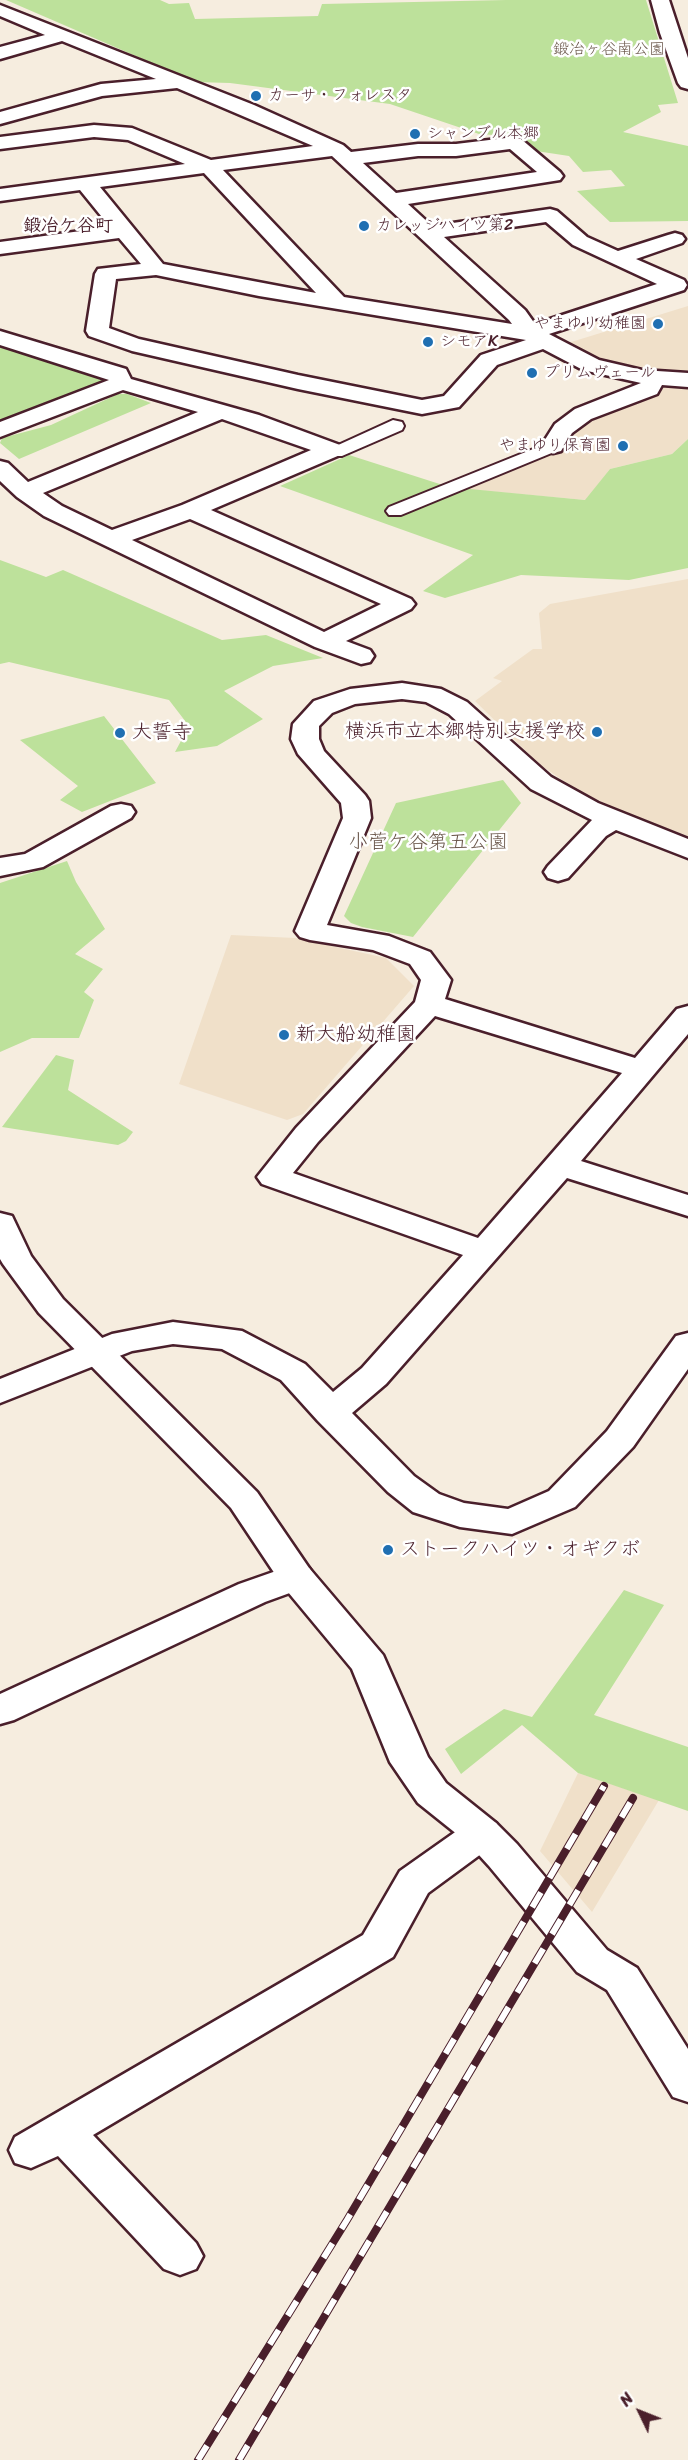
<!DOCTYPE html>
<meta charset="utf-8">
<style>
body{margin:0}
#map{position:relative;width:688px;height:2460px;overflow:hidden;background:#f6eddf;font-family:Sriracha,sans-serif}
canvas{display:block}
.north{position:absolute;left:610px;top:2382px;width:60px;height:60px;-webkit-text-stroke:4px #fff;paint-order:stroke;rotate:313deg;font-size:16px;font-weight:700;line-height:24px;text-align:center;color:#4a1f2b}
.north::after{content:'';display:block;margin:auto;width:21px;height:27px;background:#4a1f2b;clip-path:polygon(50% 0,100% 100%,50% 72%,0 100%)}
</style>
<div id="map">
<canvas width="688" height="2460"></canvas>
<div class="north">N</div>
</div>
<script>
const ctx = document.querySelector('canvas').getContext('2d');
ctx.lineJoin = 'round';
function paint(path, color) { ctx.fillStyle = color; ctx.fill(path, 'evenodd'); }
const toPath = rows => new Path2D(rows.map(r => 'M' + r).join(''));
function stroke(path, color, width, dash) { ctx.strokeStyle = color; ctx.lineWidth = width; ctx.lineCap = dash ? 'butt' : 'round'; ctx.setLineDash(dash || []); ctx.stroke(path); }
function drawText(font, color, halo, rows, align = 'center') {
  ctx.font = font + ' Sriracha,"Klee One",sans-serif'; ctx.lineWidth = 5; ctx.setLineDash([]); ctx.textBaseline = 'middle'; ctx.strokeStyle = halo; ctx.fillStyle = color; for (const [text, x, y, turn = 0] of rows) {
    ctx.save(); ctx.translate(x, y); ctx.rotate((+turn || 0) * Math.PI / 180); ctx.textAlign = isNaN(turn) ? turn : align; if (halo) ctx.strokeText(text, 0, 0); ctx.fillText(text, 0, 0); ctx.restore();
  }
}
paint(toPath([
 [688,306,688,374,618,366,582,352,568,343],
 [670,384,688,385,688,439,672,454,610,469,586,500,463,489,552,453,560,453,570,438,590,422,650,396],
 [688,579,688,836,629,815,577,790,539,764,475,701,502,681,493,678,533,649,542,649,539,613,550,604],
 [231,935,295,938,386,958,414,986,303,1114,287,1120,179,1084],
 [578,1773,659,1800,592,1912,540,1851]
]), '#f0e0c9');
paint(toPath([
 [6,0,160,0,169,4,189,3,195,19,318,16,322,4,506,0,646,0,678,103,658,105,661,112,623,132,688,146,688,221,610,222,577,191,625,186,611,170,583,172,569,156,536,151,523,137,479,134,390,104,230,83,196,82],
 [0,344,105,376,106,384,0,423],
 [118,394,127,394,151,403,19,459,0,443,2,438,51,425],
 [688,439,688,568,629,580,521,575,445,598,423,591,473,555,280,486,349,455,449,487,585,500,610,469,672,454],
 [0,560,46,577,63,570,222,640,266,635,323,658,273,666,224,691,263,719,217,746,175,752,189,726,169,700,9,662,0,664],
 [104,716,156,783,82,812,60,800,78,786,20,740],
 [503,780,521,803,413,937,362,927,351,923,344,916,396,803],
 [67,861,76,882,105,929,75,954,103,969,84,992,94,1000,79,1038,32,1038,0,1052,0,883],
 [56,1055,74,1060,68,1090,133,1132,126,1141,118,1145,2,1127],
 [624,1590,664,1605,594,1715,688,1747,688,1811,578,1773,522,1725,461,1774,445,1749,504,1709,532,1717]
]), '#bde19b');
const lane = toPath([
 [393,420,402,422,404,426,402,430,342,456,330,456,323,450,326,446,336,446,393,420],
 [553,441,559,442,562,446,559,450,401,515,389,515,386,511,389,507,553,441]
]);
const street = toPath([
 [651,0,669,0,688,58,688,89,681,87,678,83,660,33,651,0],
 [0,5,254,105,343,145,351,152,418,144,456,144,514,137,521,139,560,172,563,176,560,180,408,204,432,226,550,209,557,211,587,237,618,251,668,235,675,233,682,235,685,239,682,243,636,259,684,280,687,285,684,290,549,334,599,360,642,370,688,373,688,387,662,385,657,394,591,419,572,433,561,451,553,453,545,451,541,446,555,424,575,409,641,383,583,370,543,349,497,365,459,407,422,414,298,389,132,351,89,336,86,331,95,274,98,269,141,264,119,238,0,254,0,242,110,227,80,190,0,201,0,189,185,164,128,140,94,137,0,149,0,137,94,125,132,128,211,160,313,146,177,88,102,96,0,124,0,112,101,84,156,79,62,41,0,59,0,47,45,35,0,16,0,5],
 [510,149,537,172,396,193,363,163,418,156,456,156,510,149],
 [332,156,509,320,512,324,344,297,223,170,332,156],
 [204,173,316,293,163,264,100,187,204,173],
 [546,222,573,245,657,284,535,324,525,310,444,237,546,222],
 [156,275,259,296,526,340,481,355,444,396,422,400,298,375,139,339,109,328,116,279,156,275],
 [0,331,126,369,131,379,259,415,340,445,344,450,340,455,211,510,411,599,415,604,411,609,346,641,370,650,374,656,370,662,361,664,315,647,44,516,17,497,0,481,0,461,8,463,28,482,198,412,123,390,0,437,0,422,109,380,0,345,0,331],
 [222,419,311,450,182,505,112,530,62,506,43,493,222,419],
 [190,519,381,604,324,632,132,540,190,519],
 [402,683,441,689,467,702,551,777,598,803,688,839,688,858,616,830,606,836,568,878,558,881,548,878,544,872,548,866,592,820,531,789,449,714,426,702,402,699,355,704,332,713,319,726,319,739,324,751,365,795,369,801,371,818,327,925,389,936,430,952,451,980,445,999,635,1058,677,1009,688,1006,688,1034,581,1161,688,1195,688,1216,567,1178,386,1384,352,1413,414,1476,439,1494,464,1503,508,1509,549,1491,607,1431,676,1336,688,1333,688,1369,633,1447,575,1507,512,1534,460,1527,413,1512,388,1492,318,1421,281,1380,222,1349,173,1344,132,1351,0,1403,0,1379,112,1334,173,1322,242,1331,305,1364,333,1392,362,1368,463,1255,262,1184,257,1177,296,1128,415,1002,421,980,410,964,373,950,310,940,300,937,295,931,343,818,341,803,298,754,291,739,293,724,314,701,350,689,402,683],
 [435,1016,622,1073,478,1238,293,1173,318,1142,435,1016],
 [121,804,131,806,135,812,131,818,43,867,0,876,0,858,25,854,111,806,121,804],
 [296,1564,309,1568,315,1577,309,1586,265,1602,14,1720,0,1724,0,1694,239,1584,296,1564],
 [482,1818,496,1823,502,1833,496,1843,428,1893,393,1957,93,2135,196,2243,203,2256,196,2269,180,2275,164,2269,58,2156,31,2168,15,2163,9,2150,15,2137,363,1935,400,1871,468,1823,482,1818]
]);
const secondary = toPath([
 [0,1213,12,1216,31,1256,63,1299,257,1492,309,1568,383,1655,428,1757,446,1783,496,1823,517,1844,607,1950,637,1968,688,2049,688,2102,673,2097,607,1990,577,1972,489,1866,468,1843,418,1803,390,1762,352,1669,283,1586,231,1508,39,1313,3,1264,0,1259,0,1213]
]);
stroke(lane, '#4a1f2b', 4);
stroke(street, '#4a1f2b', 5);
stroke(secondary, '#4a1f2b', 5);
paint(lane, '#fff');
paint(street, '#fff');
paint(secondary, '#fff');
const rail = toPath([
 [198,2460,347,2220,604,1786],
 [239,2460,633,1798]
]);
stroke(rail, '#4a1f2b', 8);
stroke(rail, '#fff', 6, [17]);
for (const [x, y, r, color] of [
 [256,96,6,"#1f6fb2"],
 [415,134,6,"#1f6fb2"],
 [364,226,6,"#1f6fb2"],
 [658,324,6,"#1f6fb2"],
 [428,342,6,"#1f6fb2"],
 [532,373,6,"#1f6fb2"],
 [623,446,6,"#1f6fb2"],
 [597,732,6,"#1f6fb2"],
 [120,733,6,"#1f6fb2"],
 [284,1035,6,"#1f6fb2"],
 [388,1550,6,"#1f6fb2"]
]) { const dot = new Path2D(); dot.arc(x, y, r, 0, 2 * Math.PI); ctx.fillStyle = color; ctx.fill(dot); stroke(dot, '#fff', 2); }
drawText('16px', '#6c594d', '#fff', [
 ["鍛冶ヶ谷南公園",609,50]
]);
drawText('16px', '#4a1f2b', '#fff', [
 ["カーサ・フォレスタ",268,96],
 ["シャンブル本郷",427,134],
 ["カレッジハイツ第2",376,226],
 ["やまゆり幼稚園",646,324,"right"],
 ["シモアK",440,342],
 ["プリムヴェール",544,373],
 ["やまゆり保育園",611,446,"right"]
], 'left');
drawText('bold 18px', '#4a1f2b', '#fff', [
 ["鍛冶ケ谷町",68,226]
]);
drawText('20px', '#4a1f2b', '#fff', [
 ["横浜市立本郷特別支援学校",585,732,"right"],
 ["大誓寺",132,733],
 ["新大船幼稚園",296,1035],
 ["ストークハイツ・オギクボ",400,1550]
], 'left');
drawText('20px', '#6c594d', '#fff', [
 ["小菅ケ谷第五公園",428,843]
]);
</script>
